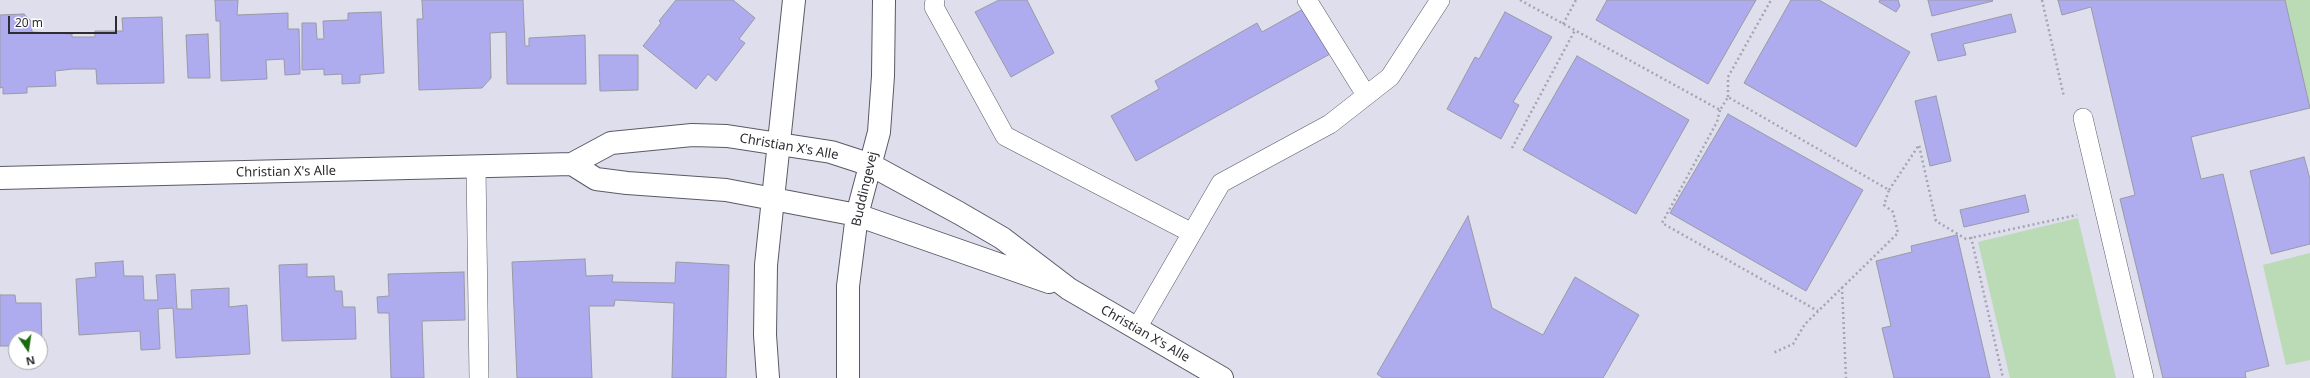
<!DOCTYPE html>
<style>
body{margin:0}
#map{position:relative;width:2310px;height:378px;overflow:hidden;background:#dedeed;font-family:"Noto Sans",sans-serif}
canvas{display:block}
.north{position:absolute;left:8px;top:330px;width:40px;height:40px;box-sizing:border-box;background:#fff;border:1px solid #ababad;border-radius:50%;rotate:167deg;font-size:11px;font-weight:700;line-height:16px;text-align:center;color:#2c2c31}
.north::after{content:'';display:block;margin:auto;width:14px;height:18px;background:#1a6a0d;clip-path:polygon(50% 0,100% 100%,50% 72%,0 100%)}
.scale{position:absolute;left:8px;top:16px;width:109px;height:18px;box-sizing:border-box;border:2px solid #2c2c31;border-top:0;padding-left:5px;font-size:12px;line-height:14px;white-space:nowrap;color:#2c2c31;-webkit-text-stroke:3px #fff;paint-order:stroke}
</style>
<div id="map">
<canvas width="2310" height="378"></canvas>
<div class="north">N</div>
<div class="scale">20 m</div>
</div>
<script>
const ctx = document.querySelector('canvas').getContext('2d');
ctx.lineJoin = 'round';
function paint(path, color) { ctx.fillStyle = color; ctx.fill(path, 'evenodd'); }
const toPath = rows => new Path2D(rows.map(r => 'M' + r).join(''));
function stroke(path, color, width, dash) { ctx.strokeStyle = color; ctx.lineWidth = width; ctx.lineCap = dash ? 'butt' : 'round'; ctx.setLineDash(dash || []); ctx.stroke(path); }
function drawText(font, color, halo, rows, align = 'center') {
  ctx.font = font + ' "Noto Sans",sans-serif'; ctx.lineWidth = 3.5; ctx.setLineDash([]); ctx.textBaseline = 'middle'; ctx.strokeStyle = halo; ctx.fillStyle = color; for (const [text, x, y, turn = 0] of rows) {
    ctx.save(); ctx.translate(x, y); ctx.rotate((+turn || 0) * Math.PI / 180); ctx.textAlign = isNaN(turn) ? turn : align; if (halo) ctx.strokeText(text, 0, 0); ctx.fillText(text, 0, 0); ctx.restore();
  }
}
paint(toPath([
 [2285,0,2310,0,2310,106],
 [2078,218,2116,378,2010,378,1978,242],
 [2310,253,2310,360,2286,365,2263,265]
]), '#bbdab6');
const building = toPath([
 [215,0,238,0,237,15,288,13,288,29,299,29,300,74,285,75,284,59,266,60,267,79,221,81,220,21,216,21,215,0],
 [422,0,523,0,525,46,529,46,529,38,585,35,586,84,507,84,506,32,490,33,491,78,482,88,419,90,417,19,423,19,422,0],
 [676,0,733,0,755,18,739,39,745,43,716,81,708,74,696,89,643,46,661,23,659,21,676,0],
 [999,0,1027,0,1054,53,1011,77,975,12,999,0],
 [1607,0,1756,0,1708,84,1596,20,1607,0],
 [1791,0,1819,0,1910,52,1856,147,1744,83,1791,0],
 [1880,0,1898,0,1900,6,1896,12,1879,2,1880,0],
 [1928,0,1992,0,1993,1,1932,16,1928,0],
 [2058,0,2285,0,2310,108,2191,137,2201,179,2223,174,2269,366,2245,372,2246,378,2163,378,2120,199,2135,195,2091,7,2062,15,2058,0],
 [1305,8,1330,54,1136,161,1111,116,1159,89,1155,81,1257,23,1262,32,1305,8],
 [381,12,384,73,360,75,360,83,342,84,342,74,324,75,324,69,302,70,302,23,316,23,317,39,324,39,323,21,348,20,348,13,381,12],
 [1505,12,1552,37,1513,102,1519,105,1501,139,1447,109,1475,57,1479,59,1505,12],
 [24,14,31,21,32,32,72,34,72,37,95,37,95,31,123,31,122,18,162,17,164,83,97,84,96,69,73,69,55,71,56,86,27,87,27,93,3,94,3,87,0,88,0,15,24,14],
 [2011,14,2016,32,1963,44,1966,55,1938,61,1931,34,2011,14],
 [208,34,210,78,188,78,186,35,208,34],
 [599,55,638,55,638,90,600,91,599,55],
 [1577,56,1689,120,1636,214,1523,150,1577,56],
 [1936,96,1951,161,1930,166,1915,101,1936,96],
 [1728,114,1863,190,1806,291,1670,213,1728,114],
 [2304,157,2310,179,2310,244,2271,254,2250,171,2304,157],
 [2025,195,2029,212,1964,227,1960,210,2025,195],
 [1468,216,1492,308,1543,335,1575,277,1639,315,1603,378,1383,378,1377,374,1468,216],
 [1957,235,1990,378,1894,378,1882,328,1891,326,1876,261,1912,252,1911,246,1957,235],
 [585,259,586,276,613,275,612,282,675,283,676,262,729,265,726,378,672,378,674,303,615,300,614,306,589,306,592,378,517,378,512,262,585,259],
 [123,261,124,276,143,276,144,300,158,300,156,275,175,274,177,309,192,309,191,290,229,288,229,307,247,305,250,354,176,358,173,308,158,309,160,349,141,350,140,331,79,335,76,279,96,277,95,263,123,261],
 [307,264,307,277,334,276,335,291,342,291,343,307,355,307,356,339,282,341,279,265,307,264],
 [464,272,465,320,422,321,424,378,391,378,389,313,378,313,377,297,389,296,388,274,464,272],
 [0,295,15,295,16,303,41,303,42,345,40,345,40,338,16,338,16,346,0,346,0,295]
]);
paint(building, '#aeacef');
stroke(building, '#9999a6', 1);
const service = toPath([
 [935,0,934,7,1005,136,1192,233],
 [1307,0,1366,95],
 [2083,118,2144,378],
 [476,167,479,378],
 [1137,328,1221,183,1330,124,1390,77,1440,0]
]);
const tertiary = toPath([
 [572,164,596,179,627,183,726,190,857,215,1049,282],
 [0,178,572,164,611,143,692,135,727,136,831,152,871,165,959,213,1002,238,1069,289,1222,378],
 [768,378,765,335,766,265,794,0],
 [848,378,848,286,857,215,879,132,883,76,884,0]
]);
stroke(service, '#5a5a67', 20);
stroke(tertiary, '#5a5a67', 24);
stroke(toPath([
 [1520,0,1720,110,1728,97,1889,190,1884,205,1893,212,1898,233,1805,324,1793,344,1773,353],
 [2042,0,2064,97],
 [1563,24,1576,0],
 [1728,97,1728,77,1771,0],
 [1720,110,1717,122,1662,223,1818,311],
 [1512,148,1575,30],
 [1889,190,1919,145,1936,221,1966,239,2077,215],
 [1971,237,2003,378],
 [1842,287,1846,378]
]), '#a5a5b1', 2.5, [2, 3]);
stroke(service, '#fff', 19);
stroke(tertiary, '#fff', 22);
drawText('13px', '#2c2c31', '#fff', [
 ["Christian X's Alle",789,147,10],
 ["Christian X's Alle",286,172,-1],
 ["Buddingevej",865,189,-77],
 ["Christian X's Alle",1145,334,30]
]);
</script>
